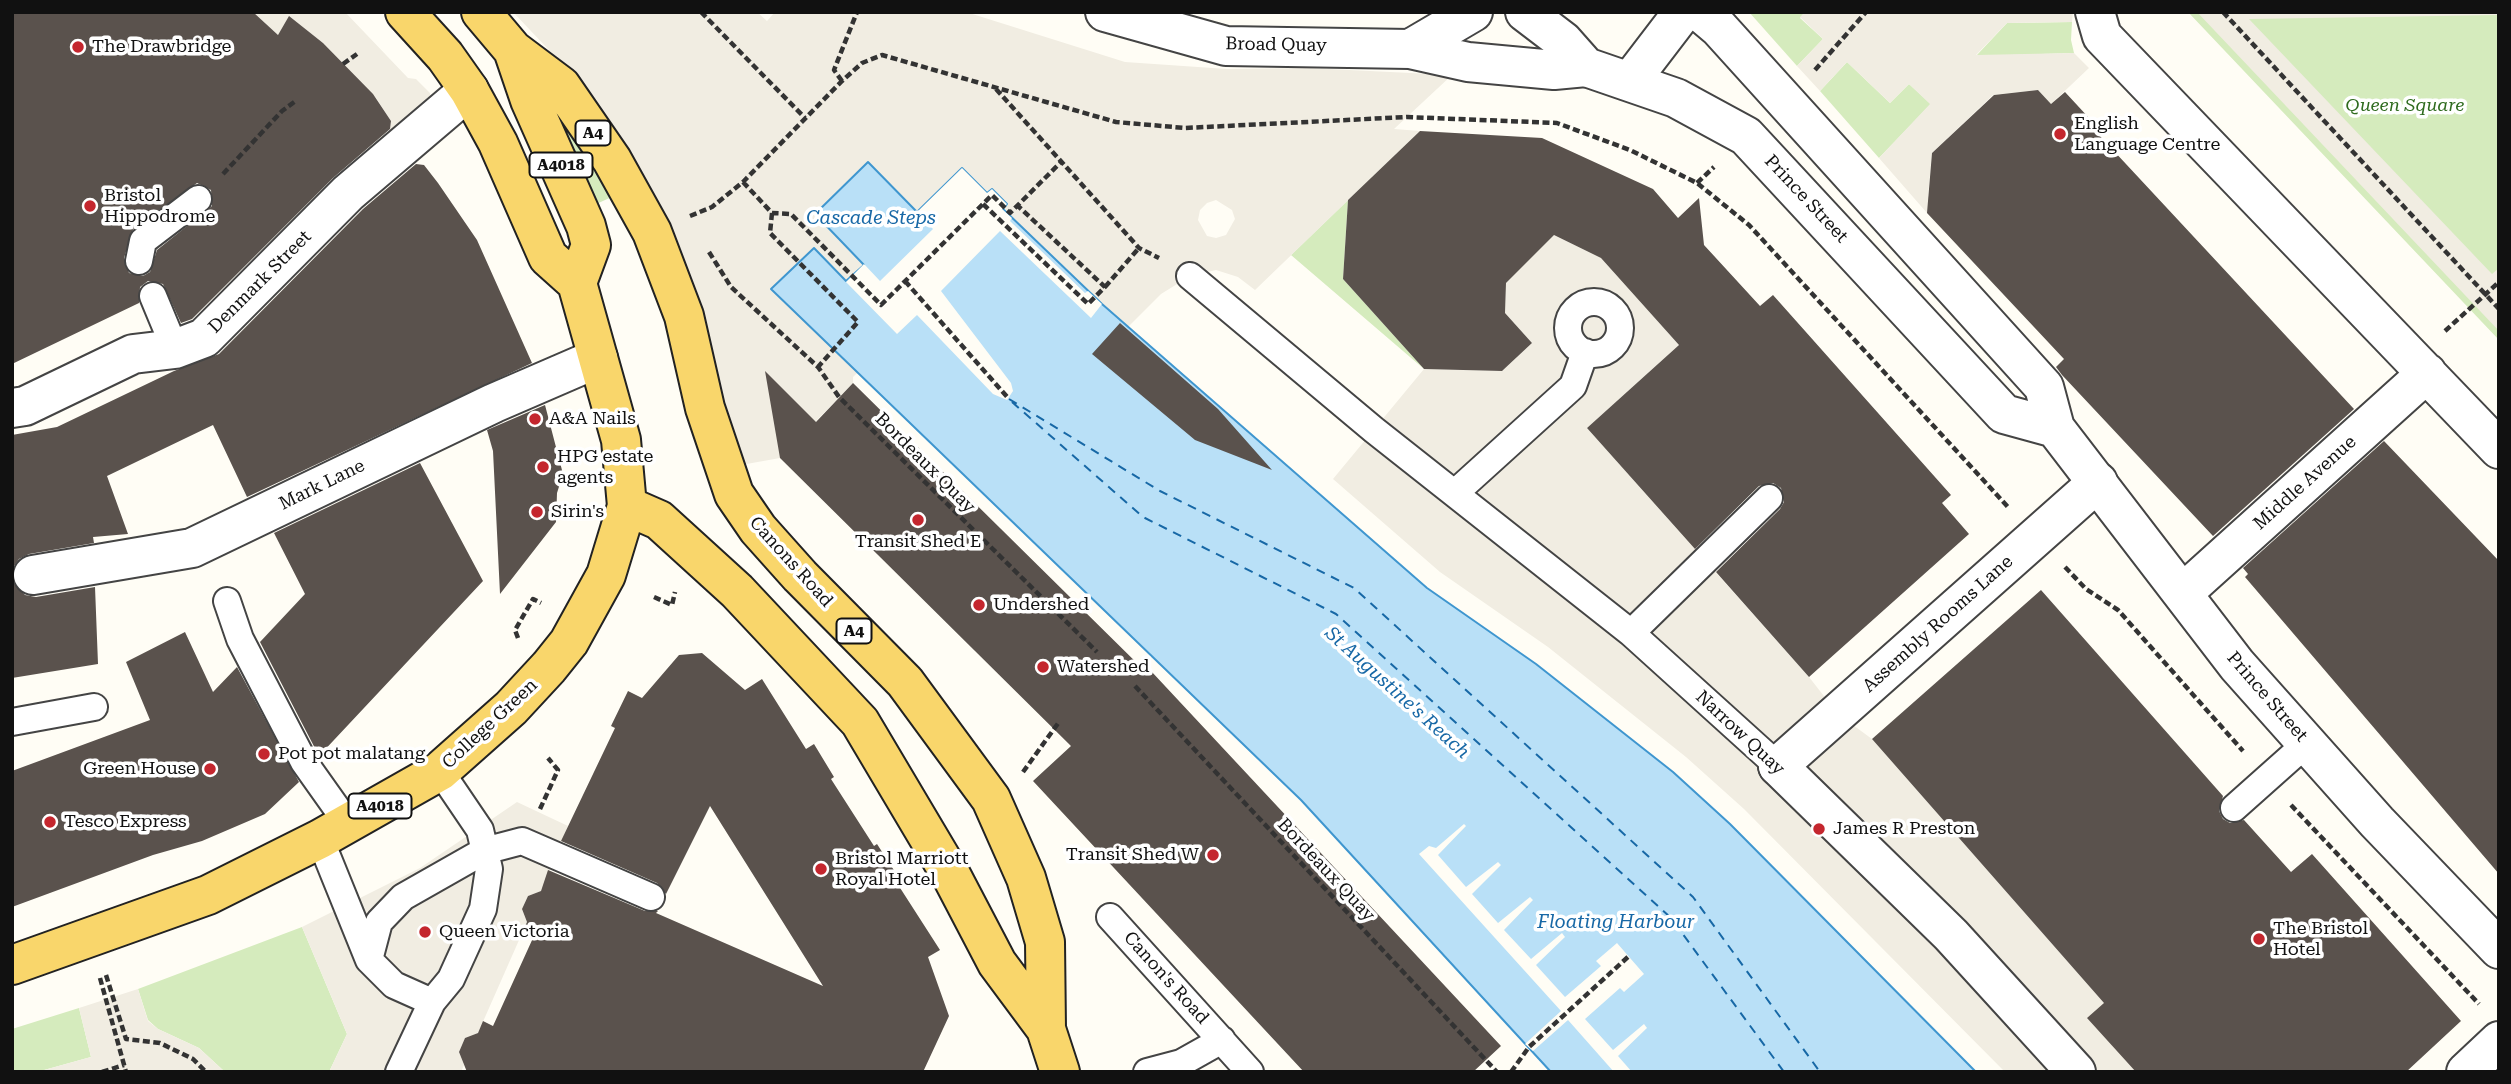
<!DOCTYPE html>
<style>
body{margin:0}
#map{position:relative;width:2511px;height:1084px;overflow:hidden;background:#fffdf5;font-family:"Roboto Serif",serif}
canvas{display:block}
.frame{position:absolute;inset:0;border:14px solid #111;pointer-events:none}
</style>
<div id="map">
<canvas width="2511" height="1084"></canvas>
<div class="frame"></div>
</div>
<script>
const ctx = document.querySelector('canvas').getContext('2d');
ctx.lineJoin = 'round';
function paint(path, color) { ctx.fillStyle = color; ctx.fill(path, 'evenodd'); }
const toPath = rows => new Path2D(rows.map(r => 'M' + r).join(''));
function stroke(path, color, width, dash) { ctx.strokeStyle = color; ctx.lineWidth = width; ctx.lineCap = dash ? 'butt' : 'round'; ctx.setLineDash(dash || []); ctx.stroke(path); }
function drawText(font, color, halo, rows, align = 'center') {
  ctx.font = font + ' "Roboto Serif",serif'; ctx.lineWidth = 7; ctx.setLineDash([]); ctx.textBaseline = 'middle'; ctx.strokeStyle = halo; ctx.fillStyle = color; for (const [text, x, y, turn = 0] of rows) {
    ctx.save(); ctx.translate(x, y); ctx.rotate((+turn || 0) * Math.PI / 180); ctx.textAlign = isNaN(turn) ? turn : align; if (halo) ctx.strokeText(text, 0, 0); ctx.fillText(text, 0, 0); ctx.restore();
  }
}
paint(toPath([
 [1749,12,1805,12,1800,18,1823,39,1797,66],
 [2188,12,2499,12,2499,340],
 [2072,22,2071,40,2074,53,1976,56,2007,23],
 [1847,62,1890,103,1909,84,1931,104,1879,158,1820,91],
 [549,97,614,196,594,205],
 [1348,200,1343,279,1424,369,1291,255],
 [302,927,347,1034,329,1072,225,1072,199,1048,158,1029,148,1020,138,989],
 [79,1008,91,1057,37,1072,12,1072,12,1029]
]), '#d5ebbd');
paint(toPath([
 [253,12,345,12,408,78,416,79,430,93,430,100,389,135,391,121,376,98,323,43,289,17,278,35],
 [513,12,757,12,767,21,775,12,966,12,1125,62,1227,69,1308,68,1452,75,1394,129,1420,131,1255,290,1238,277,1216,270,1190,276,1161,294,1128,327,1102,304,902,330,853,377,853,383,780,458,741,465,582,85],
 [868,162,934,229,880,280,815,214],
 [1216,200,1232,210,1235,219,1226,235,1216,238,1207,236,1198,220,1200,210,1207,203],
 [1805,12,2073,12,2072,22,2007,23,1976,55,2074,53,2089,68,2051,104,2038,90,1993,95,1932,153,1928,196,1937,204,1927,213,1879,158,1930,104,1909,84,1890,103,1847,62,1820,91,1797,66,1823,39,1800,17],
 [2197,12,2499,12,2499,15,2249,19,2492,274,2499,268,2499,331],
 [1554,235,1601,258,1679,345,1587,428,1809,677,1838,714,1872,739,2104,1003,2136,1072,2005,1072,1744,809,1686,757,1548,647,1440,572,1333,479,1424,369,1502,371,1532,343,1505,313,1506,283],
 [517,802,568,826,541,891,528,896,522,909,527,922,478,1033,465,1038,459,1052,464,1065,461,1072,329,1072,347,1034,302,927,420,868],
 [138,989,148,1021,158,1029,199,1048,225,1072,37,1072,91,1057,79,1008]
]), '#f1ede2');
const water = toPath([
 [868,162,917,212,962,168,987,193,992,189,1007,204,1003,209,1102,304,1427,588,1536,664,1673,772,1730,824,1976,1072,1551,1072,1301,800,771,289,814,248,846,281,864,265,815,214,868,162]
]);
paint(water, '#b9e0f7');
stroke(water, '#3f96cf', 2);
paint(toPath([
 [962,168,987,193,992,189,1007,204,1002,209,1012,218,1010,221,1085,293,1088,291,1102,304,1091,318,1000,231,941,291,1011,383,1013,391,1007,400,993,394,917,315,897,334,846,282,864,264,880,281,933,229,917,212],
 [1464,824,1466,826,1438,855,1466,887,1498,862,1501,865,1472,894,1498,923,1530,897,1533,900,1504,930,1531,959,1562,933,1565,937,1536,965,1565,997,1601,966,1596,961,1617,943,1644,974,1624,992,1620,988,1585,1019,1613,1050,1644,1024,1647,1028,1618,1056,1632,1072,1614,1072,1568,1020,1533,1051,1525,1044,1561,1011,1419,854,1429,846,1436,848]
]), '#fffdf5');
stroke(toPath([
 [1009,399,1160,491,1354,588,1693,897,1820,1072],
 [1012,402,1143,517,1336,614,1671,918,1784,1072]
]), '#1768a6', 2, [9, 7]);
paint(toPath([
 [12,12,253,12,278,35,289,16,323,43,373,94,391,121,390,129,333,178,192,319,181,323,163,284,148,281,140,287,139,303,12,364],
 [197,183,211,190,212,206,157,250,150,272,143,276,129,273,124,258,133,229],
 [2038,90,2051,104,2065,92,2102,132,2099,135,2354,409,2213,536,2062,375,2056,367,2064,359,1927,213,1932,153,1994,95],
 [1420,131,1542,138,1653,189,1678,218,1699,198,1704,245,1760,306,1773,295,1951,495,1942,503,1969,534,1809,677,1716,572,1780,509,1784,502,1781,488,1773,483,1759,486,1695,549,1587,428,1679,345,1601,258,1554,235,1506,283,1505,313,1532,343,1502,371,1424,369,1343,279,1348,200],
 [416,164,424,165,438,183,477,240,532,363,247,497,213,425,107,476,128,534,93,537,94,543,29,554,19,559,12,569,12,435,57,427,174,371,219,354,363,209],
 [1120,323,1218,409,1272,470,1195,440,1092,354],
 [765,371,816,422,853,383,1148,674,1151,671,1501,1046,1473,1072,1304,1072,1033,781,1071,746,780,458],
 [545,405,563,474,557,493,556,522,500,594,493,451,487,430],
 [2384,441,2499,561,2499,874,2245,577,2248,574,2243,568],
 [420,463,483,581,319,756,260,642,305,594,274,533],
 [12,581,25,595,36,597,95,587,98,664,12,678],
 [2041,590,2223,796,2219,811,2223,819,2230,823,2244,820,2291,872,2312,854,2461,1021,2406,1072,2136,1072,2087,1018,2104,1003,1872,739],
 [185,632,213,692,237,667,299,782,265,814,202,841,153,855,12,907,12,771,150,720,126,662],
 [702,653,745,690,762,679,806,749,814,744,834,777,831,779,874,846,877,844,899,878,895,880,940,950,928,957,949,1016,923,1072,467,1072,459,1052,465,1038,478,1033,483,1021,493,1026,533,938,522,933,527,922,522,909,528,896,541,891,548,870,645,911,658,911,656,913,823,986,710,806,666,894,657,883,561,841,615,728,611,726,628,691,642,698,679,655]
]), '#5a524d');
const service = toPath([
 [139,261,143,241,198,199],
 [1190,276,1374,430,1631,633,1778,766],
 [153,296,175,349],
 '1568 328a26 26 0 1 1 52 0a26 26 0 1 1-52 0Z',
 [1456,492,1573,386,1585,352],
 [227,601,240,639,304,762,348,824],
 [1631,633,1769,498],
 [12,722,94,707],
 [2234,808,2307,743],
 [320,839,369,960,394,985,432,1002],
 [1110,917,1250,1072],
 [369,960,379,922,403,897,484,851,522,841,651,897],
 [399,1072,432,1002,451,979,483,909,489,869,480,830,440,771],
 [1147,1072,1181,1063,1222,1040]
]);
const pedestrian = toPath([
 [1778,766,1951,935,2076,1072],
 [2466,1072,2499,1041]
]);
const minor = toPath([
 [1105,12,1226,46,1410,49,1468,62,1554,70,1586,67],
 [2095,12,2102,36,2499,449],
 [1410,49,1473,12],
 [12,408,25,406,133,354,175,349,204,338,348,193,469,90],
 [33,575,192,548,494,403,598,358],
 [2183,593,2427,373],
 [1778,766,2098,482]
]);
const tertiary = toPath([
 [1525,12,1563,41,1586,67,1676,98,1746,136,2004,414,2055,428],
 [1700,12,1719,28,2044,387,2055,428,2237,665,2377,822,2499,949],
 [1631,80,1683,12]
]);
const primary = toPath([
 [481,12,513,50,530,100,586,226,591,245,577,283],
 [513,50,561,86,612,160,652,232,684,316,705,408,734,494,758,529,800,576,905,682,991,799,1026,878,1045,942,1046,1029,1060,1072],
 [627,506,659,520,737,591,860,722,952,877,997,963,1046,1029],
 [12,965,208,895,320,839,440,771,511,708,549,667,569,642,606,575,627,506,621,440,577,283,548,257,498,143,469,90,445,56,405,12]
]);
stroke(service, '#444', 30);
stroke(pedestrian, '#444', 42);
stroke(minor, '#444', 42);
stroke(tertiary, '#444', 42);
stroke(primary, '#222', 42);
stroke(toPath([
 [701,12,805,118],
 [2223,12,2499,309],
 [343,64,357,54],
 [1815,70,1866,12],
 [842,81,834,70,857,12],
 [996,89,1139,248,1159,258],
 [223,174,282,111,297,100],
 [743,182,772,213,791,214,881,305,992,195,1010,213,1061,162],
 [1697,183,1714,167],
 [983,204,1088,304,1105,287,1018,206],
 [772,213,770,233,858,322,818,367],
 [690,216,712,207,743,182,842,81,862,63,882,55,1116,122,1185,128,1407,117,1557,123,1630,150,1697,183,1749,225,2008,507],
 [709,252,731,287,818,367,839,397,1097,652],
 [905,281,1009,399],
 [1105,287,1139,248],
 [2445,331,2499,282],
 [2065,567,2086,589,2118,610,2243,751],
 [654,597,672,605,675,592],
 [518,638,515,630,533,599,541,603],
 [1135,686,1497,1072],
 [1023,772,1059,722],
 [2291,805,2479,1004],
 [540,809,558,770,548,758],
 [106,975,126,1039,160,1043,193,1059,206,1072],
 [100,978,126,1072],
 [102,1072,124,1065],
 [1511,1072,1529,1047,1629,956]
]), '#333', 4.5, [7, 3.5]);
stroke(service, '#fff', 26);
stroke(pedestrian, '#fff', 38);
stroke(minor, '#fff', 38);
stroke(tertiary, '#fff', 38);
stroke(primary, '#f9d66b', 38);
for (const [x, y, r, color] of [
 [78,47,7,"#c4262e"],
 [2060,134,7,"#c4262e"],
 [90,206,7,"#c4262e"],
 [535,419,7,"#c4262e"],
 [543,467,7,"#c4262e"],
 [537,512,7,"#c4262e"],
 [918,520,7,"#c4262e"],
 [979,605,7,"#c4262e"],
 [1043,667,7,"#c4262e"],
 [264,754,7,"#c4262e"],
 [210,769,7,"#c4262e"],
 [50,822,7,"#c4262e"],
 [1819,829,7,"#c4262e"],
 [1213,855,7,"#c4262e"],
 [821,869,7,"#c4262e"],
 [425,932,7,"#c4262e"],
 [2259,939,7,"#c4262e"]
]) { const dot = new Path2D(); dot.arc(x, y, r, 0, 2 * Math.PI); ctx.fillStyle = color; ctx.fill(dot); stroke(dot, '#fff', 2.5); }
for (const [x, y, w] of [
 [593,133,35],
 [561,165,63],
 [854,631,35],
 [380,806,63]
]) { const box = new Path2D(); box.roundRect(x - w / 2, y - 12.5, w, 25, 5); ctx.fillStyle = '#fff'; ctx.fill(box); stroke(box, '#111', 2); }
drawText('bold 16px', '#111', null, [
 ["A4",593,133],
 ["A4018",561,165],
 ["A4",854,631],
 ["A4018",380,806]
]);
drawText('18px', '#111', '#fff', [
 ["Broad Quay",1276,45,1],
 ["Prince Street",1806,199,47],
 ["Denmark Street",260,282,-45],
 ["Bordeaux Quay",925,463,45],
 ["Middle Avenue",2305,483,-42],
 ["Mark Lane",322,485,-26],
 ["Canons Road",791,562,48],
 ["Assembly Rooms Lane",1938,624,-42],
 ["Prince Street",2267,697,49],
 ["College Green",490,724,-43],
 ["Narrow Quay",1740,733,43],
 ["Bordeaux Quay",1326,870,47],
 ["Canon's Road",1166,978,48]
]);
drawText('18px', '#111', '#fff', [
 ["The Drawbridge",92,47],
 ["English",2074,124],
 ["Language Centre",2074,145],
 ["Bristol",104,196],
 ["Hippodrome",104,217],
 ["A&A Nails",549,419],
 ["HPG estate",557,457],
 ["agents",557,478],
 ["Sirin's",551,512],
 ["Transit Shed E",918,542,"center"],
 ["Undershed",993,605],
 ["Watershed",1057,667],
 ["Pot pot malatang",278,754],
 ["Green House",196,769,"right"],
 ["Tesco Express",64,822],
 ["James R Preston",1833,829],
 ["Transit Shed W",1199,855,"right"],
 ["Bristol Marriott",835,859],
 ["Royal Hotel",835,880],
 ["The Bristol",2273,929],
 ["Hotel",2273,950],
 ["Queen Victoria",439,932]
], 'left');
drawText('italic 18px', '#2f6b1f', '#fff', [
 ["Queen Square",2405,106]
]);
drawText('italic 19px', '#1768a6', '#fff', [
 ["Cascade Steps",871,218],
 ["St Augustine's Reach",1397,693,42],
 ["Floating Harbour",1616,922]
]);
</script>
